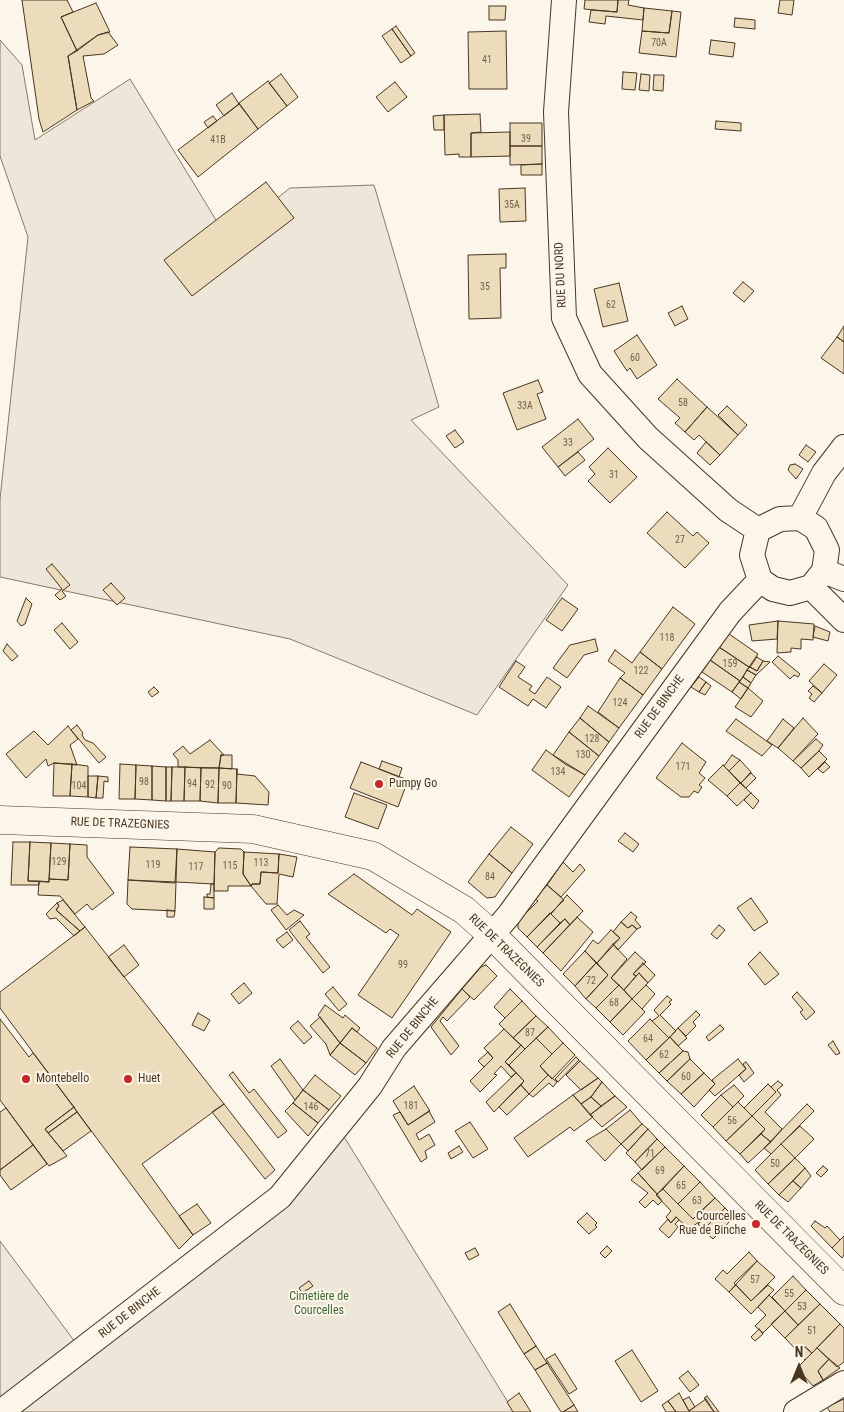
<!DOCTYPE html>
<meta charset="utf-8">
<style>
body{margin:0}
#map{position:relative;width:844px;height:1412px;overflow:hidden;background:#fbf6e9;font-family:"Roboto Condensed",sans-serif}
canvas{display:block}
.north{position:absolute;left:774px;top:1342px;width:50px;height:50px;-webkit-text-stroke:4px #fbf6e9;paint-order:stroke;rotate:0deg;font-size:14px;font-weight:700;line-height:20px;text-align:center;color:#4a3520}
.north::after{content:'';display:block;margin:auto;width:18px;height:22px;background:#4a3520;clip-path:polygon(50% 0,100% 100%,50% 72%,0 100%)}
</style>
<div id="map">
<canvas width="844" height="1412"></canvas>
<div class="north">N</div>
</div>
<script>
const ctx = document.querySelector('canvas').getContext('2d');
ctx.lineJoin = 'round';
function paint(path, color) { ctx.fillStyle = color; ctx.fill(path, 'evenodd'); }
const toPath = rows => new Path2D(rows.map(r => 'M' + r).join(''));
function stroke(path, color, width, dash) { ctx.strokeStyle = color; ctx.lineWidth = width; ctx.lineCap = dash ? 'butt' : 'round'; ctx.setLineDash(dash || []); ctx.stroke(path); }
function drawText(font, color, halo, rows, align = 'center') {
  ctx.font = font + ' "Roboto Condensed",sans-serif'; ctx.lineWidth = 4; ctx.setLineDash([]); ctx.textBaseline = 'middle'; ctx.strokeStyle = halo; ctx.fillStyle = color; for (const [text, x, y, turn = 0] of rows) {
    ctx.save(); ctx.translate(x, y); ctx.rotate((+turn || 0) * Math.PI / 180); ctx.textAlign = isNaN(turn) ? turn : align; if (halo) ctx.strokeText(text, 0, 0); ctx.fillText(text, 0, 0); ctx.restore();
  }
}
const green = toPath([
 [0,40,22,65,35,140,130,79,227,238,290,188,374,185,439,407,411,420,568,585,477,715,290,639,0,577,0,499,28,237,0,156,0,40],
 [338,1127,514,1412,0,1412,0,1241,81,1350,280,1197,338,1127]
]);
paint(green, '#ede6d9');
stroke(green, '#887966', 1);
const building = toPath([
 [22,0,67,0,73,12,61,17,77,51,68,56,77,110,43,132,39,119,22,0],
 [585,0,618,0,617,12,584,9,585,0],
 [618,0,629,0,628,5,644,8,643,20,606,16,605,24,589,22,591,10,617,12,618,0],
 [780,0,794,0,792,15,778,13,780,0],
 [96,3,110,32,98,35,77,51,61,17,96,3],
 [489,6,506,6,505,20,489,20,489,6],
 [644,8,672,11,669,33,642,31,644,8],
 [672,11,681,12,676,57,639,53,642,31,669,33,672,11],
 [735,18,755,20,755,29,734,27,735,18],
 [396,26,415,53,411,56,392,29,396,26],
 [392,29,411,56,401,63,382,36,392,29],
 [506,31,507,89,469,89,468,32,506,31],
 [108,32,118,45,104,54,83,56,91,98,94,101,77,110,68,56,98,35,108,32],
 [711,40,735,43,733,57,709,54,711,40],
 [623,72,637,73,635,90,622,89,623,72],
 [281,74,298,97,287,106,269,83,281,74],
 [641,74,650,75,649,91,639,90,641,74],
 [654,75,664,75,663,91,653,90,654,75],
 [268,81,287,106,258,129,239,103,268,81],
 [395,82,407,97,388,112,376,97,395,82],
 [232,93,239,104,224,116,216,105,232,93],
 [239,104,258,129,198,177,178,150,239,104],
 [480,114,481,132,471,133,471,157,459,157,459,154,445,155,444,115,480,114],
 [444,115,444,130,434,130,433,116,444,115],
 [213,116,217,121,208,128,204,122,213,116],
 [716,121,741,123,741,131,715,129,716,121],
 [510,123,542,123,542,146,510,146,510,123],
 [510,132,510,156,471,157,471,133,510,132],
 [510,146,542,146,542,164,510,165,510,146],
 [542,164,542,175,521,175,521,165,542,164],
 [266,182,294,218,192,296,164,260,266,182],
 [525,188,526,221,500,222,499,189,525,188],
 [506,254,506,268,500,268,501,318,469,319,468,255,506,254],
 [743,282,754,291,744,302,733,293,743,282],
 [619,283,628,321,603,327,594,289,619,283],
 [682,306,688,319,675,326,668,313,682,306],
 [844,326,844,342,837,337,844,326],
 [637,335,657,365,637,379,630,368,627,371,614,351,637,335],
 [837,337,844,342,844,374,821,358,837,337],
 [677,379,707,407,685,432,675,423,680,418,658,399,677,379],
 [538,380,543,392,537,394,546,419,517,430,503,393,538,380],
 [727,406,747,425,738,435,718,415,727,406],
 [707,407,738,435,720,455,699,435,694,440,685,432,707,407],
 [578,419,594,439,558,467,542,447,578,419],
 [455,430,464,442,455,448,446,436,455,430],
 [706,442,720,455,710,465,697,453,706,442],
 [806,445,816,452,808,462,799,455,806,445],
 [608,448,637,477,610,503,588,481,595,474,589,467,608,448],
 [578,452,585,460,565,476,558,467,578,452],
 [795,464,803,469,796,479,788,470,790,465,795,464],
 [667,512,693,536,697,532,709,543,685,568,647,533,667,512],
 [52,564,70,585,62,591,66,596,60,600,55,595,62,589,46,569,52,564],
 [111,583,125,598,117,605,103,590,111,583],
 [26,598,32,604,25,624,21,626,17,621,26,598],
 [562,598,578,609,562,631,546,620,562,598],
 [673,607,695,624,662,669,640,652,673,607],
 [778,621,814,624,813,640,801,639,801,649,791,648,791,652,777,653,778,621],
 [778,621,777,639,752,641,749,625,778,621],
 [62,623,78,642,70,649,54,630,62,623],
 [815,626,830,632,828,641,813,637,815,626],
 [729,634,758,654,749,667,719,647,729,634],
 [595,639,598,651,584,655,567,678,553,668,570,645,595,639],
 [7,644,18,656,12,661,3,651,7,644],
 [719,647,749,667,740,681,710,660,719,647],
 [615,650,632,663,640,652,662,669,643,695,620,678,625,673,608,661,615,650],
 [778,656,800,674,798,677,794,675,790,679,772,662,778,656],
 [757,657,763,661,757,671,750,667,757,657],
 [710,660,740,681,732,692,702,672,710,660],
 [516,661,525,667,518,677,532,686,529,690,535,694,547,677,561,687,546,708,533,699,528,706,499,687,516,661],
 [763,661,770,662,756,675,747,670,750,667,757,671,763,661],
 [824,664,837,675,822,693,809,681,824,664],
 [747,670,756,675,751,683,743,677,747,670],
 [699,677,706,682,699,692,691,687,699,677],
 [743,677,751,683,748,688,739,682,743,677],
 [620,678,643,695,619,728,598,712,620,678],
 [706,682,711,686,705,695,699,692,706,682],
 [739,682,748,688,741,699,732,692,739,682],
 [813,686,822,693,814,702,809,698,812,694,808,691,813,686],
 [154,687,159,692,152,697,148,692,154,687],
 [748,688,763,701,751,717,735,707,748,688],
 [588,706,619,728,609,742,580,718,588,706],
 [580,718,609,742,599,756,569,732,580,718],
 [803,718,818,734,793,761,778,748,803,718],
 [736,719,772,745,762,756,726,731,736,719],
 [783,719,794,728,778,748,767,741,783,719],
 [77,725,83,733,82,735,85,740,93,743,106,757,99,763,71,730,77,725],
 [68,726,78,739,70,745,77,765,54,763,48,766,46,759,26,778,6,754,34,731,48,745,68,726],
 [569,732,599,756,585,775,553,755,569,732],
 [816,739,823,745,819,751,801,768,793,761,816,739],
 [210,740,224,755,221,755,219,768,178,767,178,760,173,754,183,746,190,754,210,740],
 [682,743,706,762,699,773,705,778,699,785,702,787,698,793,694,791,689,797,681,797,656,778,682,743],
 [546,750,565,764,585,775,569,797,532,770,546,750],
 [819,751,827,759,809,777,801,768,819,751],
 [221,755,232,755,232,769,219,768,221,755],
 [732,755,740,760,729,771,724,766,732,755],
 [740,760,751,772,741,783,729,771,740,760],
 [382,761,402,768,399,777,379,769,382,761],
 [361,762,408,780,398,807,350,788,361,762],
 [825,762,830,767,823,773,818,769,825,762],
 [54,763,72,764,70,796,53,796,54,763],
 [72,764,88,766,88,797,70,796,72,764],
 [120,764,136,765,135,799,119,799,120,764],
 [136,765,152,766,152,800,135,799,136,765],
 [723,765,740,783,727,796,708,780,723,765],
 [152,766,166,767,166,801,152,800,152,766],
 [166,767,172,767,171,801,166,801,166,767],
 [172,767,185,767,184,801,171,801,172,767],
 [185,767,201,768,200,801,184,801,185,767],
 [201,768,219,768,218,803,200,801,201,768],
 [219,768,237,769,236,803,218,803,219,768],
 [237,769,237,774,255,776,269,792,268,805,236,803,237,769],
 [751,773,756,778,746,788,741,783,751,773],
 [88,776,98,776,96,798,88,797,88,776],
 [98,776,108,777,108,782,104,781,103,798,96,798,98,776],
 [740,783,751,793,737,806,727,796,740,783],
 [354,793,387,805,378,829,345,817,354,793],
 [751,793,759,801,753,809,744,800,751,793],
 [511,827,533,844,512,873,489,854,511,827],
 [625,833,639,844,633,852,618,841,625,833],
 [13,842,30,842,28,881,39,881,39,885,11,885,13,842],
 [30,842,51,843,49,882,28,881,30,842],
 [51,843,70,844,68,880,49,879,51,843],
 [70,844,87,845,87,857,114,893,92,910,87,904,75,914,60,896,38,895,39,881,49,882,49,879,68,880,70,844],
 [130,847,177,849,175,883,128,880,130,847],
 [219,848,241,849,244,852,243,874,251,886,228,886,228,891,214,891,215,852,219,848],
 [177,849,215,852,214,884,176,882,177,849],
 [244,852,279,854,278,873,261,872,260,884,252,884,251,886,243,874,244,852],
 [279,854,297,857,293,877,279,874,277,904,266,904,251,886,252,884,260,884,261,872,278,873,279,854],
 [489,854,512,873,495,897,487,898,468,882,489,854],
 [563,862,573,872,580,864,585,870,561,897,547,885,563,862],
 [354,874,412,915,417,909,451,932,392,1018,358,995,399,935,390,929,386,933,328,894,354,874],
 [128,880,176,882,175,911,132,909,127,904,128,880],
 [211,884,214,884,214,898,207,897,207,894,210,894,211,884],
 [547,885,564,900,527,937,518,928,518,921,538,901,535,899,547,885],
 [567,895,583,911,570,925,565,919,560,923,551,914,567,895],
 [204,897,214,898,214,909,204,909,204,897],
 [751,898,768,922,754,931,737,908,751,898],
 [63,900,85,927,80,931,56,910,59,906,57,903,63,900],
 [57,903,59,906,56,910,80,931,74,936,56,918,50,919,46,914,57,903],
 [278,905,287,915,294,910,304,915,286,930,271,910,278,905],
 [167,910,175,911,174,917,167,917,167,910],
 [631,912,637,917,635,920,641,927,637,929,632,925,628,928,621,922,631,912],
 [550,913,560,923,537,947,527,937,550,913],
 [577,917,593,932,561,971,543,953,577,917],
 [565,919,570,925,543,953,537,947,565,919],
 [300,921,310,934,306,937,330,967,323,973,289,930,300,921],
 [621,922,628,928,632,925,637,929,618,950,613,944,620,938,613,932,621,922],
 [719,925,725,930,717,939,711,934,719,925],
 [85,927,224,1104,142,1164,193,1235,179,1249,0,1008,0,992,85,927],
 [611,930,620,938,597,963,585,951,593,940,598,944,611,930],
 [287,932,293,940,283,948,276,940,287,932],
 [613,944,627,959,611,978,619,985,596,1008,586,999,608,975,597,963,613,944],
 [124,945,139,965,124,977,108,957,124,945],
 [585,951,596,963,575,986,563,974,585,951],
 [635,952,646,962,633,974,636,976,624,990,611,978,635,952],
 [760,952,779,974,765,985,748,964,760,952],
 [596,963,608,975,586,999,575,986,596,963],
 [643,963,655,975,648,983,639,973,636,976,633,974,643,963],
 [486,965,497,976,474,1000,462,989,481,967,486,965],
 [639,973,648,983,632,999,624,990,639,973],
 [244,983,252,993,239,1004,231,994,244,983],
 [619,985,632,999,610,1022,596,1008,619,985],
 [646,985,655,994,642,1009,632,999,646,985],
 [333,987,347,1004,339,1011,325,994,333,987],
 [462,989,470,997,447,1021,443,1017,440,1021,459,1046,451,1055,431,1027,462,989],
 [510,989,522,1001,505,1018,494,1007,510,989],
 [797,992,815,1012,806,1020,800,1012,803,1010,792,997,797,992],
 [667,996,672,1000,669,1002,671,1004,660,1015,676,1031,669,1038,652,1021,659,1016,654,1010,667,996],
 [632,999,645,1012,623,1035,610,1022,632,999],
 [522,1001,536,1016,513,1038,499,1024,522,1001],
 [325,1005,343,1018,345,1015,360,1028,357,1032,352,1028,340,1043,318,1015,325,1005],
 [696,1011,700,1015,693,1022,696,1026,686,1036,678,1028,696,1011],
 [198,1013,210,1020,204,1031,192,1025,198,1013],
 [536,1016,548,1027,525,1049,513,1038,536,1016],
 [320,1017,340,1043,330,1055,326,1044,310,1026,320,1017],
 [0,1019,29,1057,33,1053,74,1107,45,1129,67,1156,49,1166,0,1100,0,1019],
 [650,1019,669,1038,646,1060,628,1041,650,1019],
 [298,1021,312,1037,304,1044,290,1028,298,1021],
 [720,1025,724,1029,709,1041,706,1037,720,1025],
 [548,1027,563,1043,552,1054,536,1038,548,1027],
 [352,1028,377,1048,366,1063,340,1043,352,1028],
 [678,1028,687,1038,678,1046,670,1037,678,1028],
 [504,1029,521,1045,505,1062,516,1073,511,1077,501,1066,494,1074,497,1075,480,1092,470,1081,493,1058,484,1048,504,1029],
 [670,1037,683,1051,659,1073,646,1060,670,1037],
 [536,1038,552,1054,540,1066,548,1075,529,1094,521,1085,524,1081,509,1065,536,1038],
 [833,1041,840,1053,836,1055,828,1045,833,1041],
 [340,1043,366,1063,355,1075,330,1055,340,1043],
 [563,1043,575,1055,552,1079,540,1066,563,1043],
 [521,1045,525,1049,509,1065,505,1062,521,1045],
 [683,1051,688,1052,690,1059,667,1081,659,1073,683,1051],
 [488,1052,493,1058,484,1067,478,1061,488,1052],
 [576,1057,579,1060,558,1082,555,1079,576,1057],
 [280,1059,303,1090,295,1100,271,1066,280,1059],
 [690,1059,704,1073,681,1094,667,1081,690,1059],
 [738,1059,746,1069,715,1096,709,1090,715,1084,712,1080,738,1059],
 [580,1061,598,1078,581,1090,566,1075,580,1061],
 [746,1062,754,1073,744,1082,739,1075,746,1069,743,1064,746,1062],
 [233,1072,249,1093,254,1089,287,1131,278,1138,229,1075,233,1072],
 [516,1073,524,1081,494,1112,486,1102,516,1073],
 [704,1073,715,1084,694,1107,681,1094,704,1073],
 [315,1075,341,1096,329,1110,303,1090,315,1075],
 [548,1075,557,1082,553,1087,549,1083,533,1097,529,1094,548,1075],
 [598,1078,602,1082,591,1097,581,1104,573,1095,598,1078],
 [778,1081,783,1085,777,1090,781,1095,765,1112,782,1129,771,1142,761,1134,765,1129,752,1116,776,1092,771,1087,778,1081],
 [602,1082,615,1096,601,1106,591,1097,602,1082],
 [768,1084,776,1092,752,1116,744,1108,768,1084],
 [521,1085,529,1094,507,1115,499,1107,521,1085],
 [734,1085,744,1096,733,1107,721,1095,734,1085],
 [414,1086,430,1111,408,1125,393,1101,414,1086],
 [303,1090,329,1110,318,1123,293,1103,303,1090],
 [573,1095,593,1117,574,1131,570,1127,528,1157,514,1138,573,1095],
 [721,1095,733,1107,713,1127,701,1115,721,1095],
 [615,1096,627,1107,602,1127,590,1115,615,1096],
 [591,1097,601,1106,590,1115,581,1104,591,1097],
 [738,1102,752,1116,726,1141,713,1127,738,1102],
 [293,1103,318,1123,308,1136,285,1111,293,1103],
 [224,1104,275,1170,265,1179,212,1112,224,1104],
 [807,1104,814,1111,771,1154,764,1148,807,1104],
 [74,1107,77,1112,48,1133,45,1129,74,1107],
 [6,1108,33,1145,0,1170,0,1112,6,1108],
 [630,1110,642,1124,621,1144,606,1129,630,1110],
 [429,1111,435,1122,416,1134,419,1140,429,1134,435,1145,425,1151,427,1158,421,1162,393,1115,400,1112,408,1125,429,1111],
 [77,1112,91,1131,63,1151,48,1133,77,1112],
 [752,1116,765,1129,740,1154,726,1141,752,1116],
 [470,1122,488,1149,473,1158,455,1131,470,1122],
 [642,1124,648,1129,628,1151,621,1144,642,1124],
 [800,1126,814,1139,795,1158,781,1144,800,1126],
 [606,1129,621,1144,605,1161,586,1141,606,1129],
 [648,1129,657,1139,635,1162,626,1153,648,1129],
 [761,1134,771,1142,748,1163,740,1154,761,1134],
 [657,1139,665,1147,642,1170,635,1162,657,1139],
 [781,1144,795,1158,768,1184,755,1170,781,1144],
 [33,1145,47,1164,11,1190,0,1175,0,1170,33,1145],
 [459,1146,463,1152,451,1159,448,1153,459,1146],
 [665,1147,684,1166,657,1194,638,1173,665,1147],
 [795,1158,805,1168,779,1195,768,1184,795,1158],
 [684,1166,700,1182,678,1204,663,1189,684,1166],
 [823,1166,828,1170,821,1177,816,1173,823,1166],
 [805,1168,811,1176,801,1188,793,1181,805,1168],
 [638,1173,657,1194,662,1201,658,1205,653,1200,645,1208,639,1202,648,1193,631,1180,638,1173],
 [793,1181,801,1188,788,1202,779,1195,793,1181],
 [700,1182,715,1198,693,1219,678,1204,700,1182],
 [663,1189,693,1219,697,1215,703,1219,689,1229,676,1217,671,1223,666,1217,671,1211,656,1195,663,1189],
 [715,1198,725,1208,703,1230,698,1224,703,1219,697,1215,715,1198],
 [197,1204,211,1223,193,1235,179,1216,197,1204],
 [725,1208,734,1217,713,1239,703,1230,725,1208],
 [587,1213,597,1223,595,1225,597,1227,589,1234,577,1222,587,1213],
 [676,1217,679,1220,675,1224,678,1227,669,1238,659,1229,668,1219,671,1223,676,1217],
 [815,1221,825,1228,827,1226,840,1240,832,1248,811,1226,815,1221],
 [844,1236,844,1255,842,1258,832,1248,844,1236],
 [607,1246,612,1251,605,1258,600,1253,607,1246],
 [475,1248,479,1255,469,1260,465,1253,475,1248],
 [749,1252,757,1261,729,1292,715,1279,723,1270,727,1274,749,1252],
 [757,1261,775,1277,751,1301,734,1283,757,1261],
 [793,1276,806,1290,785,1311,772,1297,793,1276],
 [309,1281,313,1286,302,1293,299,1288,309,1281],
 [736,1285,751,1301,768,1285,774,1290,751,1314,729,1292,736,1285],
 [806,1290,820,1304,798,1325,785,1311,806,1290],
 [769,1295,785,1311,763,1333,755,1326,766,1315,758,1307,769,1295],
 [510,1304,536,1346,524,1354,498,1312,510,1304],
 [820,1304,840,1324,812,1353,805,1347,799,1353,785,1338,820,1304],
 [785,1311,798,1325,785,1338,771,1324,785,1311],
 [840,1324,844,1328,844,1362,837,1367,817,1348,840,1324],
 [759,1329,763,1334,755,1341,751,1337,759,1329],
 [536,1346,547,1363,535,1370,524,1354,536,1346],
 [805,1347,812,1353,805,1360,799,1353,805,1347],
 [817,1348,829,1359,818,1371,823,1380,813,1386,797,1368,817,1348],
 [632,1350,658,1391,641,1402,615,1361,632,1350],
 [555,1354,577,1389,569,1394,546,1359,555,1354],
 [829,1359,840,1368,823,1380,818,1371,829,1359],
 [547,1363,574,1405,563,1412,561,1412,535,1370,547,1363],
 [688,1371,699,1385,690,1392,679,1378,688,1371],
 [519,1393,531,1412,513,1412,507,1402,519,1393],
 [679,1393,689,1411,690,1412,676,1412,668,1401,679,1393],
 [707,1396,719,1412,714,1412,704,1398,707,1396],
 [689,1397,695,1407,689,1411,683,1400,689,1397],
 [706,1399,714,1412,690,1412,689,1411,706,1399],
 [844,1399,844,1412,830,1412,827,1407,844,1399],
 [668,1401,676,1412,666,1412,662,1405,668,1401],
 [574,1405,578,1412,563,1412,574,1405]
]);
paint(building, '#ecdcbc');
stroke(building, '#4a3520', 1);
const minor = toPath([
 [564,0,556,112,564,318,590,374,648,438,728,510,758,530],
 [800,518,816,528,827,550,824,571,811,587,790,593,773,589,760,580,752,555,758,530,780,519,800,518],
 [800,518,824,473,844,447],
 [824,571,844,579],
 [811,587,844,620],
 [1,1412,280,1197,370,1086,394,1048,509,915,730,612,760,580],
 [796,1412,844,1383]
]);
const major = toPath([
 [0,820,253,829,373,856,464,910,492,935,844,1291]
]);
stroke(minor, '#4a3520', 26);
stroke(major, '#4a3520', 29);
stroke(minor, '#fbf6e9', 24);
stroke(major, '#fbf6e9', 28);
for (const [x, y, r, color] of [
 [379,784,5,"#c62828"],
 [26,1079,5,"#c62828"],
 [128,1079,5,"#c62828"],
 [756,1224,5,"#c62828"]
]) { const dot = new Path2D(); dot.arc(x, y, r, 0, 2 * Math.PI); ctx.fillStyle = color; ctx.fill(dot); stroke(dot, '#fbf6e9', 2); }
drawText('10px', '#725f47', null, [
 ["70A",659,43],
 ["41",487,60],
 ["39",526,139],
 ["41B",218,140],
 ["35A",512,205],
 ["35",485,287],
 ["62",611,305],
 ["60",635,358],
 ["58",683,403],
 ["33A",525,406],
 ["33",568,443],
 ["31",614,475],
 ["27",680,540],
 ["118",667,638],
 ["159",730,664],
 ["122",641,671],
 ["124",620,703],
 ["128",592,739],
 ["130",583,755],
 ["171",683,767],
 ["134",558,772],
 ["98",144,782],
 ["94",192,784],
 ["92",210,785],
 ["104",79,786],
 ["90",227,786],
 ["129",59,862],
 ["113",261,863],
 ["119",153,865],
 ["115",230,866],
 ["117",196,867],
 ["84",490,877],
 ["99",403,965],
 ["72",591,981],
 ["68",614,1003],
 ["87",530,1033],
 ["64",648,1039],
 ["62",664,1055],
 ["60",686,1077],
 ["181",411,1106],
 ["146",311,1107],
 ["56",732,1121],
 ["71",650,1154],
 ["50",775,1164],
 ["69",660,1171],
 ["65",681,1186],
 ["63",697,1201],
 ["57",755,1280],
 ["55",789,1294],
 ["53",802,1307],
 ["51",812,1331]
]);
drawText('12px', '#4a3520', '#fbf6e9', [
 ["RUE DU NORD",561,275,-93],
 ["RUE DE BINCHE",660,707,-54],
 ["RUE DE TRAZEGNIES",120,824,2],
 ["RUE DE TRAZEGNIES",506,951,44],
 ["RUE DE BINCHE",413,1028,-51],
 ["RUE DE TRAZEGNIES",791,1238,45],
 ["RUE DE BINCHE",130,1313,-38]
]);
drawText('12px', '#4a3520', '#fbf6e9', [
 ["Pumpy Go",389,784],
 ["Montebello",36,1079],
 ["Huet",138,1079],
 ["Courcelles",746,1217,"right"],
 ["Rue de Binche",746,1231,"right"]
], 'left');
drawText('12px', '#436837', '#fbf6e9', [
 ["Cimetière de",319,1297],
 ["Courcelles",319,1311]
]);
</script>
